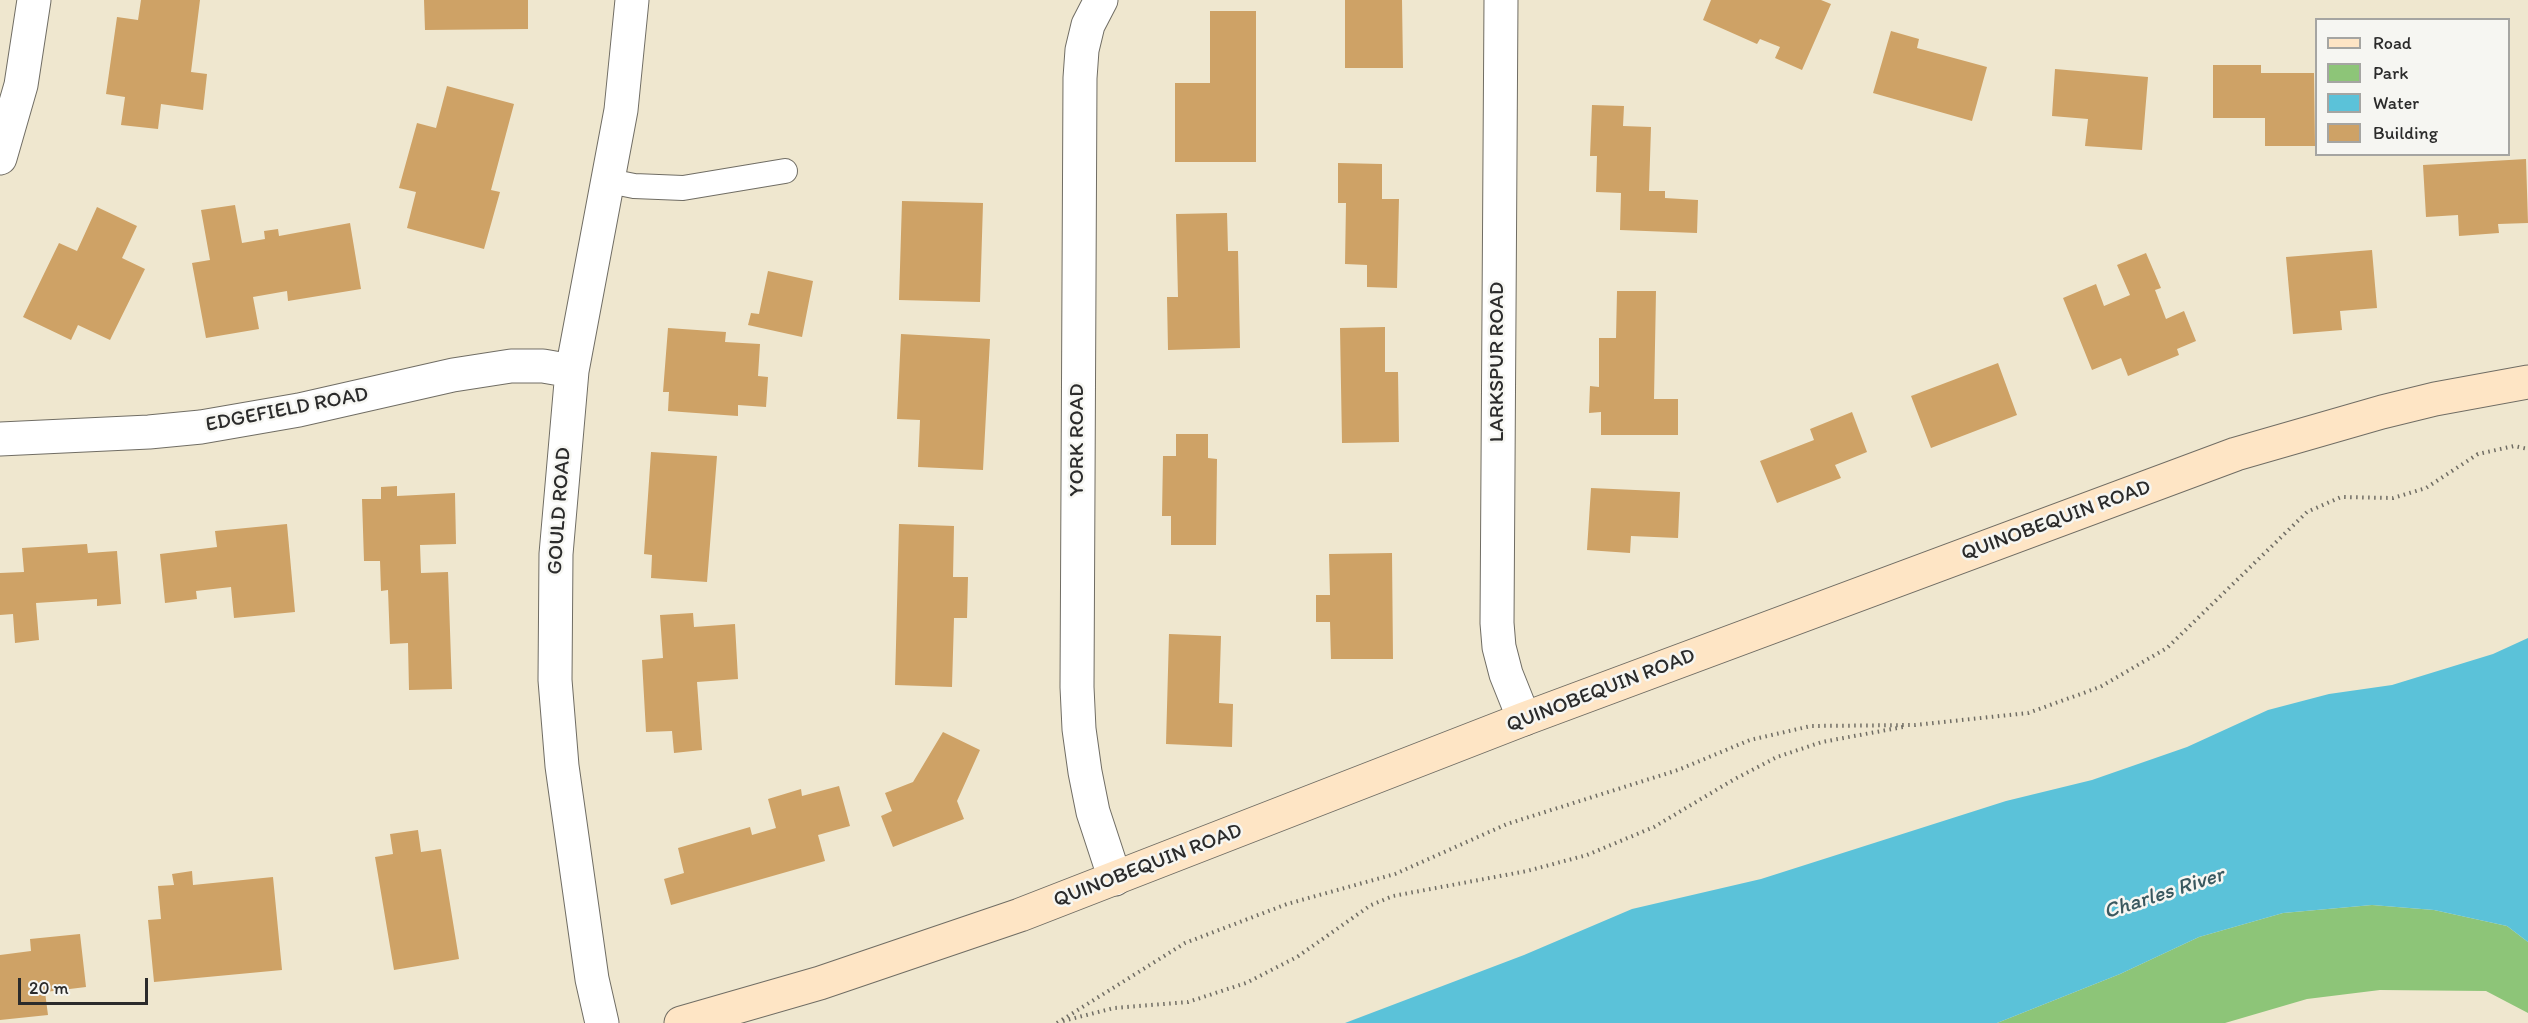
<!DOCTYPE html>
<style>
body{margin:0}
#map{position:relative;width:2528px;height:1023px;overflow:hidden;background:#efe7cf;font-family:Itim,sans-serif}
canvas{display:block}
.legend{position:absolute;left:2315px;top:18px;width:195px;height:138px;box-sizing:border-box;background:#f6f6f2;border:2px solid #a5a5a2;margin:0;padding:8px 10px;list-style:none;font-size:18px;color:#2b2b2b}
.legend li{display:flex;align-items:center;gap:12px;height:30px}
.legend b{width:30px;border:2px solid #a5a5a2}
.scale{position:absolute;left:18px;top:978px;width:130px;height:27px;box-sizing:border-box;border:3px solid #2b2b2b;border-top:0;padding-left:8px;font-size:18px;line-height:21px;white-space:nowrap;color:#2b2b2b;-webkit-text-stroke:4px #f6f6f2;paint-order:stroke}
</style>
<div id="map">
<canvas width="2528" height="1023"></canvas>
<ul class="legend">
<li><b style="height:8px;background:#fee5c5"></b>Road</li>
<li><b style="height:16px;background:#8dc578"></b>Park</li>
<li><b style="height:16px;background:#5bc2d9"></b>Water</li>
<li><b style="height:16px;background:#cea266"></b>Building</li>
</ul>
<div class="scale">20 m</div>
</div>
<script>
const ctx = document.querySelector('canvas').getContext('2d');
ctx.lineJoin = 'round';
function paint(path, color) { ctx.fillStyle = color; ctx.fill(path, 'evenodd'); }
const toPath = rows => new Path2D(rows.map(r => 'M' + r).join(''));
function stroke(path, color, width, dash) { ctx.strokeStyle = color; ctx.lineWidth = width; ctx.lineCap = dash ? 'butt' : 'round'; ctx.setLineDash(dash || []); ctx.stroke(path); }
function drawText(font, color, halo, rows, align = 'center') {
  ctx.font = font + ' Itim,sans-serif'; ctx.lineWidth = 5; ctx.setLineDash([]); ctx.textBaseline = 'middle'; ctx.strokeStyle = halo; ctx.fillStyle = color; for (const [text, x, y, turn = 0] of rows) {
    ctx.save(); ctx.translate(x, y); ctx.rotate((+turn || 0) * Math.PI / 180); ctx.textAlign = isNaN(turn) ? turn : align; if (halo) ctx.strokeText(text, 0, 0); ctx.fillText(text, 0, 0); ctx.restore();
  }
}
paint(toPath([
 [2372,905,2434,910,2507,926,2528,942,2528,1013,2486,991,2380,990,2307,999,2225,1023,1997,1023,2120,974,2199,937,2283,913]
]), '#8dc578');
paint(toPath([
 [2528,638,2528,942,2507,926,2434,910,2372,905,2283,913,2199,937,2120,974,1997,1023,1345,1023,1524,955,1632,909,1761,879,2006,801,2092,780,2187,747,2268,710,2329,694,2392,685,2493,654]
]), '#5bc2d9');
paint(toPath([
 [141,0,200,0,191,72,207,74,203,110,161,104,158,129,121,125,125,97,106,94,117,17,138,20],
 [424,0,528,0,528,29,425,30],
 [1345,0,1402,0,1403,68,1345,68],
 [1711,0,1821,0,1831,4,1802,70,1775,58,1780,47,1760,39,1757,44,1703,20],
 [1210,11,1256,11,1256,162,1175,162,1175,83,1210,83],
 [1891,31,1919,39,1917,48,1987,67,1972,121,1873,93],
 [2213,65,2261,65,2261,73,2314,73,2315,146,2265,146,2265,118,2213,118],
 [2055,69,2148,77,2142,150,2085,146,2088,119,2052,116],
 [447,86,514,104,491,190,500,192,484,249,407,228,416,192,399,188,417,123,436,128],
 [1592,105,1624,106,1623,126,1651,127,1649,191,1665,191,1665,198,1698,200,1697,233,1620,230,1621,193,1596,192,1597,156,1590,156],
 [2526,159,2528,223,2498,224,2499,233,2459,236,2458,215,2426,217,2423,165],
 [1338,163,1382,164,1382,199,1399,199,1397,288,1367,287,1367,265,1345,264,1346,203,1338,203],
 [902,201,983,203,980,302,899,300],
 [235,205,242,243,265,239,264,231,278,229,279,236,350,223,361,289,288,301,287,291,253,297,259,329,206,338,192,263,210,260,201,210],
 [97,207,137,226,122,258,145,269,110,340,78,325,71,340,23,317,59,243,77,251],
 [1227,213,1228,251,1238,251,1240,348,1168,350,1167,297,1178,297,1176,214],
 [2372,250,2377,308,2340,311,2342,330,2293,334,2286,257],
 [2146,253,2161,288,2155,290,2166,319,2184,311,2196,341,2177,349,2179,355,2128,376,2121,358,2092,370,2063,298,2096,284,2104,306,2130,295,2117,265],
 [768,271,813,281,802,337,748,325,751,313,759,314],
 [1617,291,1656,291,1654,399,1678,399,1678,435,1601,435,1601,412,1589,413,1590,386,1599,387,1599,338,1616,338],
 [1385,327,1385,372,1398,372,1399,442,1342,443,1340,328],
 [668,328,726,332,725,342,760,344,758,376,768,377,766,407,738,405,738,416,668,411,669,392,663,392],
 [901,334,990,339,983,470,918,467,920,420,897,419],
 [1998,363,2017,415,1931,448,1911,396],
 [1852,412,1867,452,1835,465,1841,478,1777,503,1760,461,1814,440,1810,429],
 [1176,434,1208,434,1208,458,1217,459,1216,545,1171,545,1171,516,1162,516,1163,456,1176,456],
 [651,452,717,456,707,582,651,578,652,555,644,554],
 [397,486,397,496,455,493,456,544,420,545,421,573,448,572,452,689,409,690,408,643,390,644,388,590,381,591,380,561,364,561,362,499,381,499,381,487],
 [1591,488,1680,492,1678,538,1631,536,1630,553,1587,550],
 [287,524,295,612,234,618,231,587,196,591,197,599,165,603,160,554,217,547,215,531],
 [899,524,954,526,953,577,968,577,967,618,954,618,952,687,895,685],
 [87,544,88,553,117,551,121,604,97,606,97,599,36,603,39,640,15,643,13,614,0,615,0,573,24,572,22,548],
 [1392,553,1393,659,1331,659,1330,622,1316,622,1316,595,1330,595,1329,554],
 [693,613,694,627,735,624,738,679,697,682,702,750,674,753,672,731,646,732,642,660,663,658,660,615],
 [1169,634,1221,636,1219,703,1233,704,1232,747,1166,744],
 [943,732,980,750,957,801,964,819,893,847,881,816,892,811,885,793,913,782],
 [839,786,850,826,818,835,825,861,671,905,664,879,684,873,678,848,750,827,752,835,776,828,768,799,801,789,802,796],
 [418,830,421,852,441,849,459,959,394,970,375,857,393,854,390,834],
 [192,871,193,885,273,877,282,970,154,982,148,920,161,919,158,886,174,885,172,874],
 [80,934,86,987,45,992,48,1015,0,1020,0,955,31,951,30,939]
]), '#cea266');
const service = toPath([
 [609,181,634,186,683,188,785,171]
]);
const minor = toPath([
 [1101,0,1088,25,1082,50,1080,78,1077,687,1079,729,1085,772,1093,812,1115,879],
 [1501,0,1497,623,1499,647,1506,674,1524,719],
 [0,439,149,432,201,427,299,410,453,375,511,366,543,366,572,371],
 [602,1023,592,979,562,766,555,680,556,554,572,371,621,110,632,0]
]);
const tertiary = toPath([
 [0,158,21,85,34,0]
]);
const secondary = toPath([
 [681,1023,820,983,1020,915,1524,719,2236,454,2382,412,2435,399,2528,382]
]);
stroke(service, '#706d64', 26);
stroke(minor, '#706d64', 35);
stroke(tertiary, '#706d64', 35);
stroke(secondary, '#706d64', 35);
stroke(toPath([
 [1063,1021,1114,1008,1188,1002,1246,983,1297,957,1371,905,1393,896,1527,871,1587,855,1654,827,1733,780,1777,757,1822,742,1903,727],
 [1057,1023,1185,943,1287,904,1395,874,1507,824,1678,770,1750,740,1811,726,1915,725,2028,713,2100,687,2167,648,2307,512,2341,497,2393,498,2426,488,2478,454,2514,446,2528,449]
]), '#706d64', 4, [1.5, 4.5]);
stroke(service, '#fff', 24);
stroke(minor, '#fff', 33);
stroke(tertiary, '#fff', 33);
stroke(secondary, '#fee5c5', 33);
drawText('21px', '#2b2b2b', '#f6f6f2', [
 ["LARKSPUR ROAD",1498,362,-90],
 ["EDGEFIELD ROAD",287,410,-11],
 ["YORK ROAD",1078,440,-90],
 ["GOULD ROAD",560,511,-86],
 ["QUINOBEQUIN ROAD",2056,521,-20],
 ["QUINOBEQUIN ROAD",1601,691,-21],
 ["QUINOBEQUIN ROAD",1148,866,-21]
]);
drawText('italic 22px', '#39585f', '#f6f6f2', [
 ["Charles River",2164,894,-18]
]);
</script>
